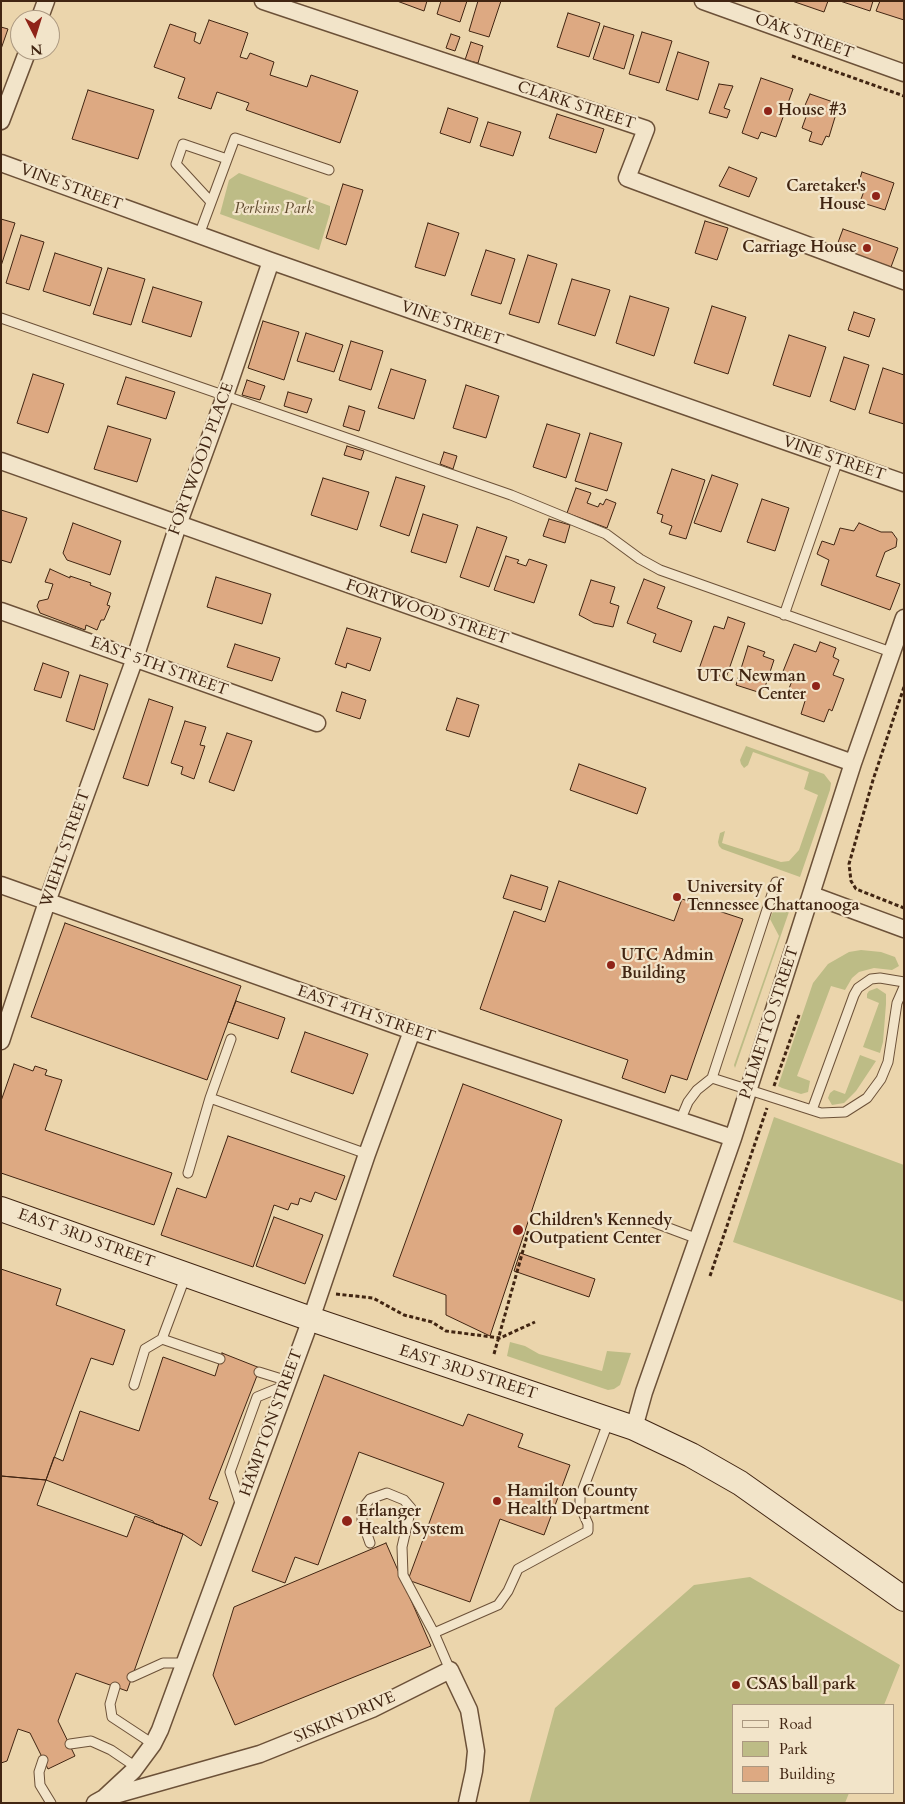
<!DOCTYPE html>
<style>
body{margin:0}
#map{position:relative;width:905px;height:1804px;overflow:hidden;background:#ebd5ac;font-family:Cardo,serif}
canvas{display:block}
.frame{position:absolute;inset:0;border:2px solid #412512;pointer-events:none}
.legend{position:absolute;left:732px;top:1704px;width:162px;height:90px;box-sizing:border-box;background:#f2e4c9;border:1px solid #ab9880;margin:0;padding:6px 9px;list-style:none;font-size:15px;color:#412512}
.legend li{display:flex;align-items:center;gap:10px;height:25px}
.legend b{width:25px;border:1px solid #ab9880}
.north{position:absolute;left:10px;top:10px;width:50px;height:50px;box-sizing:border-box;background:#f2e4c9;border:1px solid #ab9880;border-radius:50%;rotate:175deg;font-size:14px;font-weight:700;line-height:20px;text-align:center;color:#412512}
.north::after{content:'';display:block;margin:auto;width:18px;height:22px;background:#8f2418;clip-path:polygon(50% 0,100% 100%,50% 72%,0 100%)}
</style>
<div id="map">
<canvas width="905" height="1804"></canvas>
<div class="frame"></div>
<ul class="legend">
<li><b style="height:6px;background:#f2e4c9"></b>Road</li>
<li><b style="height:14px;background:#bdbc86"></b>Park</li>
<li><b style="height:14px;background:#dda982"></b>Building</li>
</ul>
<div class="north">N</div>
</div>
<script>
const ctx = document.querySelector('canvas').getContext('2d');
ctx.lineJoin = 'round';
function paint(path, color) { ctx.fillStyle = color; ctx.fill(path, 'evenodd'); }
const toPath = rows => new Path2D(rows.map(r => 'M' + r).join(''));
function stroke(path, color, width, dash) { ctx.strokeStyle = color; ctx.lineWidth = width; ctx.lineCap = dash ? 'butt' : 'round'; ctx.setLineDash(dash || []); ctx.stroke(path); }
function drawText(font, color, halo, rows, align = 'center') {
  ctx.font = font + ' Cardo,serif'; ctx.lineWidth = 4.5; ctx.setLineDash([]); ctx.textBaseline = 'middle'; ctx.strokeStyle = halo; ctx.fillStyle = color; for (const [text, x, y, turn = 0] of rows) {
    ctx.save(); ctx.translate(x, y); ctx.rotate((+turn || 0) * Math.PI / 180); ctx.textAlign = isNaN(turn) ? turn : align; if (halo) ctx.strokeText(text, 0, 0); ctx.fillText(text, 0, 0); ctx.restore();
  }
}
paint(toPath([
 [239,173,330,206,330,213,319,250,220,214,229,180],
 [746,746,824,774,831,783,830,790,800,877,722,849,719,846,718,842,720,833,725,831,722,843,781,862,789,861,799,850,818,795,804,789,809,772,753,752,748,765,744,768,741,764,740,760],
 [778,899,792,903,735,1068,734,1065,779,936,770,919],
 [861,950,881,952,895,957,899,966,892,970,874,968,859,972,852,978,845,990,831,986,797,1076,810,1081,808,1092,801,1094,782,1088,778,1086,813,983,828,964,849,952],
 [877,988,886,994,886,1004,883,1042,880,1053,863,1047,879,1003,867,998,867,994,869,991],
 [860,1055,876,1061,856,1091,844,1103,832,1105,828,1098,830,1093,834,1090,845,1094],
 [774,1117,904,1165,904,1302,733,1242],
 [510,1342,525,1346,539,1354,602,1371,607,1351,631,1353,620,1385,614,1389,608,1390,507,1356],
 [750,1577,900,1665,884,1705,734,1705,734,1793,849,1793,845,1803,529,1803,555,1708,694,1585]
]), '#bdbc86');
const building = toPath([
 [397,1,427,1,424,11,397,1],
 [441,1,467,1,460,22,437,14,441,1],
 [478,1,501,1,489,37,469,31,478,1],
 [792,1,828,1,824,12,792,1],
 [840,1,873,1,870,11,840,1],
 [880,1,904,1,904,20,876,11,880,1],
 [568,13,600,23,589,57,557,47,568,13],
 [209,20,248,33,240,57,247,59,250,53,274,62,270,75,307,87,311,75,358,91,340,143,246,110,249,103,217,92,211,109,178,98,185,78,154,67,170,24,196,33,194,41,200,44,209,20],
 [604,26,634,35,624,69,593,59,604,26],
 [1,27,8,29,1,49,1,27],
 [642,32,672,41,659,83,629,74,642,32],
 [451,34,460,37,455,51,446,48,451,34],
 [471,42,483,46,478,63,465,60,471,42],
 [678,52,709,62,698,100,666,90,678,52],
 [761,78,793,89,776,137,761,132,758,139,742,133,761,78],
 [719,84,733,86,724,108,730,110,727,118,709,113,719,84],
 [88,90,154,110,138,159,72,139,88,90],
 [810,94,839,104,829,137,826,136,822,145,809,141,812,132,802,128,807,114,802,112,810,94],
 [448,108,478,118,470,143,440,133,448,108],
 [557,114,604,129,596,153,549,138,557,114],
 [488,122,521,132,513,156,480,146,488,122],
 [729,167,757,178,749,197,719,186,729,167],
 [862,172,894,183,885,210,860,202,864,191,857,188,862,172],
 [343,184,363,190,346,245,326,238,343,184],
 [1,219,15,223,1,266,1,219],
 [705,221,728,228,717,260,695,253,705,221],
 [428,223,459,233,445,276,415,267,428,223],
 [843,229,898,248,891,267,836,248,843,229],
 [21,235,44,242,29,290,6,283,21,235],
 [486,250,515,259,501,304,471,295,486,250],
 [55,253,102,268,90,306,43,291,55,253],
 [528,255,557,264,539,323,509,314,528,255],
 [108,268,145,279,131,325,93,314,108,268],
 [572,279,610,290,595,336,558,324,572,279],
 [153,287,202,302,191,337,142,322,153,287],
 [630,296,669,308,654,356,616,343,630,296],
 [712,306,746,317,728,374,694,363,712,306],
 [854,312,875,319,869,337,848,330,854,312],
 [263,321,299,332,284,380,248,368,263,321],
 [306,333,343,345,334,372,297,361,306,333],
 [789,335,826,347,810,397,773,385,789,335],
 [351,341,383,351,371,390,339,380,351,341],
 [844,357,869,365,855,410,830,401,844,357],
 [883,368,904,375,904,424,869,413,883,368],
 [391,369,426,380,414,419,378,408,391,369],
 [33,374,64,384,48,433,17,423,33,374],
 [126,377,175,392,166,419,117,404,126,377],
 [247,380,265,386,260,400,242,395,247,380],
 [466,385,499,396,486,438,453,428,466,385],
 [288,392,312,399,307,413,284,406,288,392],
 [349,406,365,411,359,431,343,426,349,406],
 [547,424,580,434,566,478,533,467,547,424],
 [108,426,151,439,137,482,94,469,108,426],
 [590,433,622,443,607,491,575,481,590,433],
 [347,446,364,451,361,460,344,455,347,446],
 [444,452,457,456,453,469,440,464,444,452],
 [672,469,705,480,686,539,669,534,672,526,661,522,663,515,657,513,672,469],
 [712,475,738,484,721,532,694,523,712,475],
 [396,477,425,486,409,536,380,526,396,477],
 [323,478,369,492,357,530,311,515,323,478],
 [576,488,591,493,587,503,598,507,600,503,603,505,606,499,616,503,607,528,567,513,576,488],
 [762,499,789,508,775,551,747,542,762,499],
 [1,510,27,518,11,563,1,560,1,510],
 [423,514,458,525,446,563,411,552,423,514],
 [549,519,570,525,565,543,543,536,549,519],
 [73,523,121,541,110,575,67,560,63,553,73,523],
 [859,523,881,532,892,532,897,539,896,547,885,552,876,576,900,584,890,610,821,585,829,560,817,554,822,541,834,545,840,528,854,531,859,523],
 [477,527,507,537,489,587,460,577,477,527],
 [506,556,519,560,517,563,526,566,529,559,547,565,534,603,494,590,506,556],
 [50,569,70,578,70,576,91,583,90,585,111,593,107,605,110,606,104,620,101,620,97,630,86,625,85,630,40,613,37,606,39,601,48,599,53,584,45,582,50,569],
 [216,577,271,594,262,624,207,607,216,577],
 [644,579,665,587,657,608,692,621,681,652,653,642,656,634,627,623,644,579],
 [591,580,615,587,610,603,619,606,613,627,594,623,579,615,591,580],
 [728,617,745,623,726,678,699,669,714,626,724,629,728,617],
 [347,628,381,638,370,671,347,663,346,668,335,664,347,628],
 [820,642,836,648,833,657,839,660,833,675,844,679,832,711,829,709,824,722,801,714,805,701,787,694,793,678,782,674,794,644,816,652,820,642],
 [235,644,280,658,272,681,227,667,235,644],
 [748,646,765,652,763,656,774,660,764,690,762,690,761,693,736,685,748,646],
 [43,663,69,672,61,698,34,690,43,663],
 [80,675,108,684,94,730,66,721,80,675],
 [342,692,366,700,360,719,336,711,342,692],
 [457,698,479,705,469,737,446,730,457,698],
 [149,699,173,707,148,786,123,778,149,699],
 [185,721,206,727,200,745,205,746,194,779,181,774,183,767,171,763,185,721],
 [227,733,252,741,234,791,209,782,227,733],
 [579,764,646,788,637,814,570,790,579,764],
 [511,875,548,887,541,910,503,898,511,875],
 [559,881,674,921,682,899,743,919,687,1080,671,1075,665,1093,622,1078,628,1060,480,1009,514,911,545,922,559,881],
 [65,923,241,986,207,1080,31,1017,65,923],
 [236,1001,285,1018,278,1039,228,1022,236,1001],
 [305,1032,368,1054,353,1094,291,1072,305,1032],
 [14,1064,33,1071,35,1066,47,1070,45,1075,62,1080,45,1130,172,1173,154,1225,1,1173,1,1101,14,1064],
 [463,1084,562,1120,490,1336,446,1315,446,1295,393,1276,463,1084],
 [228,1136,345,1176,336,1200,315,1192,311,1202,300,1198,298,1205,291,1203,288,1210,274,1205,253,1267,161,1235,177,1188,206,1198,228,1136],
 [274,1217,323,1235,305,1284,256,1266,274,1217],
 [520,1253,595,1279,589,1297,514,1271,520,1253],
 [1,1269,61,1289,56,1305,125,1330,113,1365,91,1358,46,1480,1,1476,1,1269],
 [222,1353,260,1368,209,1499,218,1502,201,1546,183,1534,154,1523,153,1521,46,1480,54,1457,63,1461,80,1411,139,1431,163,1357,215,1376,222,1353],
 [324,1375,463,1426,468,1414,523,1434,518,1447,570,1465,544,1535,500,1519,470,1602,408,1580,444,1483,359,1452,318,1565,295,1557,285,1583,252,1571,324,1375],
 [1,1476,46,1480,37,1505,127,1537,135,1516,183,1534,127,1691,76,1673,58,1721,75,1756,48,1769,30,1733,18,1729,7,1761,1,1763,1,1476],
 [386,1543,431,1646,235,1725,213,1675,234,1607,386,1543]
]);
paint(building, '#dda982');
stroke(building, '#412512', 1);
const lane = toPath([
 [211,202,176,164,183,144,227,159],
 [199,235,235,138,329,170],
 [1,318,511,495,606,534,640,559,660,570,891,652],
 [784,615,838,460],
 [712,1078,776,882],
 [210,1098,231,1039],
 [812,1110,854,995,858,988,871,979,880,978,904,982],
 [680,1121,688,1102,697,1090,712,1078,821,1113,845,1112,867,1098,881,1079,888,1062,897,1003,904,987],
 [188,1173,210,1098,367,1154],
 [650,1221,698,1239],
 [162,1339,220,1359],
 [259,1372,288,1381],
 [134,1385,145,1349,162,1339,186,1275],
 [241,1506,230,1472,257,1397,286,1385],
 [370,1543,362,1520,362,1509,370,1499,387,1493,404,1500,411,1508,402,1547,403,1575,434,1633,498,1605,508,1591,518,1569,588,1531,588,1524,580,1506,580,1497,609,1420],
 [434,1633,450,1670],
 [132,1677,163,1663,184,1663],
 [115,1687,110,1704,112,1717,153,1744],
 [70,1744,91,1741,111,1750,136,1767],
 [43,1760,39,1772,40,1785,51,1803]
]);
const street = toPath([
 [263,1,646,129,627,178,904,281],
 [703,1,904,73],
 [39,20,46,1],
 [1,121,28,50],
 [1,163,271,261,904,483],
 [1,461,853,763],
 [1,611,317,723],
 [1,885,412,1031,733,1138],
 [812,895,904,929],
 [1,1041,47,902,135,658,178,525,225,396,271,261],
 [634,1428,644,1392,733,1138,853,763,904,618],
 [108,1797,260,1754,372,1709,450,1670,469,1710,476,1751,474,1771,467,1803],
 [95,1803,104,1798,133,1771,153,1744,160,1730,311,1319,367,1154,412,1031]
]);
const secondary = toPath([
 [1,1209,311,1319,634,1428,691,1455,740,1483,904,1599]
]);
stroke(lane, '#6c5138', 11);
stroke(street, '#6c5138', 19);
stroke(secondary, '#412512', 26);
stroke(toPath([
 [792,56,904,96],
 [904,687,873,780,849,864,851,881,856,889,904,908],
 [774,1086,799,1015],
 [710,1276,767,1108],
 [336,1294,373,1298,404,1315,432,1322,446,1331,500,1338,535,1322],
 [494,1354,529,1229]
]), '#412512', 3, [4, 2.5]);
stroke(lane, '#f2e4c9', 9);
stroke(street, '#f2e4c9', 16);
stroke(secondary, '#f2e4c9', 24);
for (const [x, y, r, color] of [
 [768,111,5,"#8f2418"],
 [876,196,5,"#8f2418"],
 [867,248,5,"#8f2418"],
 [816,686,5,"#8f2418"],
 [677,897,5,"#8f2418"],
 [611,965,5,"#8f2418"],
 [518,1230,6,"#8f2418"],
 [497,1501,5,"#8f2418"],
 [347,1521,6,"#8f2418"],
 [736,1685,5,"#8f2418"]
]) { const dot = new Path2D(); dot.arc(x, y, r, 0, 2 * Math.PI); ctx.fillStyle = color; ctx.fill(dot); stroke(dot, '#f2e4c9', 2); }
drawText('16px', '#412512', '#f2e4c9', [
 ["OAK STREET",804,37,20],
 ["CLARK STREET",576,106,18],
 ["VINE STREET",71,188,20],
 ["VINE STREET",452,324,19],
 ["FORTWOOD PLACE",202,459,-70],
 ["VINE STREET",834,459,19],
 ["FORTWOOD STREET",427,613,19],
 ["EAST 5TH STREET",159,667,20],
 ["WIEHL STREET",66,849,-71],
 ["EAST 4TH STREET",366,1015,19],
 ["PALMETTO STREET",770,1023,-72],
 ["EAST 3RD STREET",86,1239,20],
 ["EAST 3RD STREET",468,1373,18],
 ["HAMPTON STREET",272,1423,-70],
 ["SISKIN DRIVE",345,1718,-23]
]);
drawText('bold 16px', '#412512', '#f2e4c9', [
 ["House #3",778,111],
 ["Caretaker's",866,187,"right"],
 ["House",866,205,"right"],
 ["Carriage House",857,248,"right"],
 ["UTC Newman",806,677,"right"],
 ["Center",806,695,"right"],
 ["University of",687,888],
 ["Tennessee Chattanooga",687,906],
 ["UTC Admin",621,956],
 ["Building",621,974],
 ["Children's Kennedy",529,1221],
 ["Outpatient Center",529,1239],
 ["Hamilton County",507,1492],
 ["Health Department",507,1510],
 ["Erlanger",358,1512],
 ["Health System",358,1530],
 ["CSAS ball park",746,1685]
], 'left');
drawText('italic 16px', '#604b2f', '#f2e4c9', [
 ["Perkins Park",274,209]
]);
</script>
